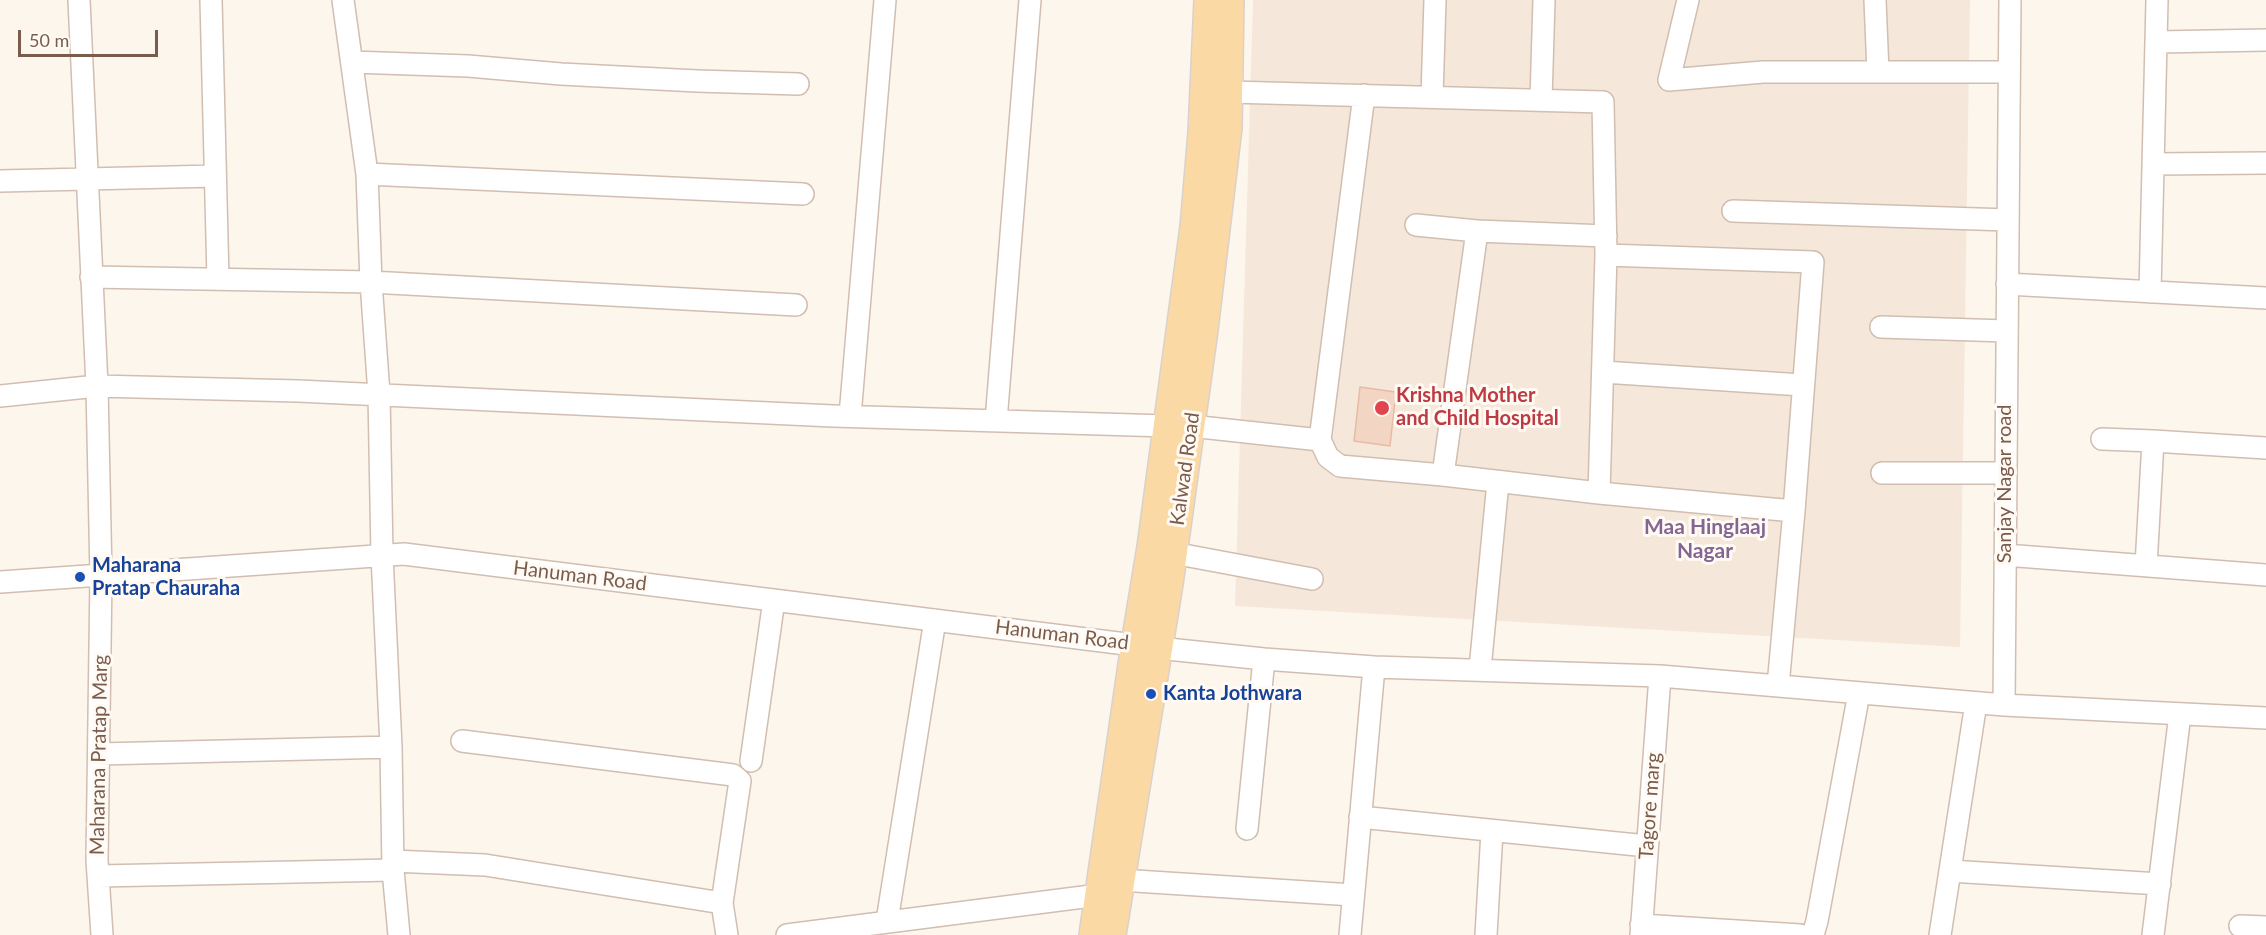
<!DOCTYPE html>
<style>
body{margin:0}
#map{position:relative;width:2266px;height:935px;overflow:hidden;background:#fdf6ec;font-family:Lato,sans-serif}
canvas{display:block}
.scale{position:absolute;left:18px;top:30px;width:140px;height:27px;box-sizing:border-box;border:3px solid #7a5c4d;border-top:0;padding-left:8px;font-size:18px;line-height:21px;white-space:nowrap;color:#7a5c4d;-webkit-text-stroke:4px #fffaf3;paint-order:stroke}
</style>
<div id="map">
<canvas width="2266" height="935"></canvas>
<div class="scale">50 m</div>
</div>
<script>
const ctx = document.querySelector('canvas').getContext('2d');
ctx.lineJoin = 'round';
function paint(path, color) { ctx.fillStyle = color; ctx.fill(path, 'evenodd'); }
const toPath = rows => new Path2D(rows.map(r => 'M' + r).join(''));
function stroke(path, color, width, dash) { ctx.strokeStyle = color; ctx.lineWidth = width; ctx.lineCap = dash ? 'butt' : 'round'; ctx.setLineDash(dash || []); ctx.stroke(path); }
function drawText(font, color, halo, rows, align = 'center') {
  ctx.font = font + ' Lato,sans-serif'; ctx.lineWidth = 6; ctx.setLineDash([]); ctx.textBaseline = 'middle'; ctx.strokeStyle = halo; ctx.fillStyle = color; for (const [text, x, y, turn = 0] of rows) {
    ctx.save(); ctx.translate(x, y); ctx.rotate((+turn || 0) * Math.PI / 180); ctx.textAlign = isNaN(turn) ? turn : align; if (halo) ctx.strokeText(text, 0, 0); ctx.fillText(text, 0, 0); ctx.restore();
  }
}
paint(toPath([
 [1253,0,1970,0,1960,647,1235,606]
]), '#f5e8da');
const building = toPath([
 [1360,387,1396,392,1390,446,1354,441,1360,387]
]);
paint(building, '#f3d5c3');
stroke(building, '#e6bba3', 1.5);
const minor = toPath([
 [79,0,97,386,101,576,97,860,102,935],
 [211,0,218,279],
 [1688,0,1669,80,1763,72,2009,72],
 [1875,0,1878,72],
 [2010,0,2004,705,2266,718],
 [2158,42,2266,40],
 [352,62,468,66,561,74,697,81,798,84],
 [1230,92,1603,102,1606,255,1599,493],
 [1364,95,1320,440,1328,457,1340,466,1443,475,1599,493,1794,511,1778,686],
 [1432,97,1435,0],
 [1541,100,1544,0],
 [2154,164,2266,163],
 [367,174,803,194],
 [0,181,215,176],
 [1733,211,2008,220],
 [1416,225,1477,231,1606,236],
 [1606,255,1813,262,1794,511],
 [91,277,371,282,796,305],
 [2007,284,2266,298],
 [2150,292,2157,0],
 [1881,327,2006,331],
 [1603,372,1802,385],
 [0,396,97,386,298,391,833,416,1167,426],
 [850,416,885,0],
 [996,421,1030,0],
 [1191,426,1320,440],
 [2102,439,2153,441],
 [1882,473,2005,473],
 [1443,475,1477,231],
 [1173,553,1312,579],
 [2005,555,2266,575],
 [2146,566,2153,441,2266,448],
 [0,582,404,554,1158,648,1264,659,1374,667,1660,676,2004,705],
 [1480,669,1498,482],
 [462,741,733,775,740,781,722,903],
 [99,754,391,747],
 [751,761,774,600],
 [1360,817,1647,846],
 [1247,829,1264,659],
 [393,861,485,865,722,903,727,935],
 [393,870,399,935],
 [1950,871,2160,884],
 [98,876,393,870,391,747,382,555,379,394,371,282,367,174,343,0],
 [1120,880,1353,895],
 [887,921,935,620],
 [1641,925,1800,935],
 [2240,926,2266,927],
 [787,935,1099,895],
 [1350,935,1374,667],
 [1486,935,1492,831],
 [1641,935,1660,676],
 [1813,935,1817,921,1859,693],
 [1940,935,1976,703],
 [2153,935,2180,714]
]);
const major = toPath([
 [1093,935,1135,644,1151,547,1194,227,1202,133,1208,0],
 [1112,935,1169,584,1204,330,1228,128,1230,0]
]);
stroke(minor, '#d1beb0', 24);
stroke(major, '#dad1cd', 30);
stroke(minor, '#fff', 21);
stroke(major, '#fbd9a5', 27);
for (const [x, y, r, color] of [
 [1382,408,8,"#e0444e"],
 [80,577,6,"#1a4fb4"],
 [1151,694,6,"#1a4fb4"]
]) { const dot = new Path2D(); dot.arc(x, y, r, 0, 2 * Math.PI); ctx.fillStyle = color; ctx.fill(dot); stroke(dot, '#fffaf3', 2); }
drawText('bold 20px', '#be3a42', '#fffaf3', [
 ["Krishna Mother",1396,396],
 ["and Child Hospital",1396,419]
], 'left');
drawText('20px', '#7a5c4d', '#fffaf3', [
 ["Kalwad Road",1185,469,-82],
 ["Sanjay Nagar road",2005,484,-90],
 ["Hanuman Road",580,576,7],
 ["Hanuman Road",1062,635,7],
 ["Maharana Pratap Marg",99,755,-89],
 ["Tagore marg",1650,806,-86]
]);
drawText('bold 20px', '#164399', '#fffaf3', [
 ["Maharana",92,566],
 ["Pratap Chauraha",92,589],
 ["Kanta Jothwara",1163,694]
], 'left');
drawText('bold 21px', '#846695', '#fffaf3', [
 ["Maa Hinglaaj",1705,527],
 ["Nagar",1705,551]
]);
</script>
